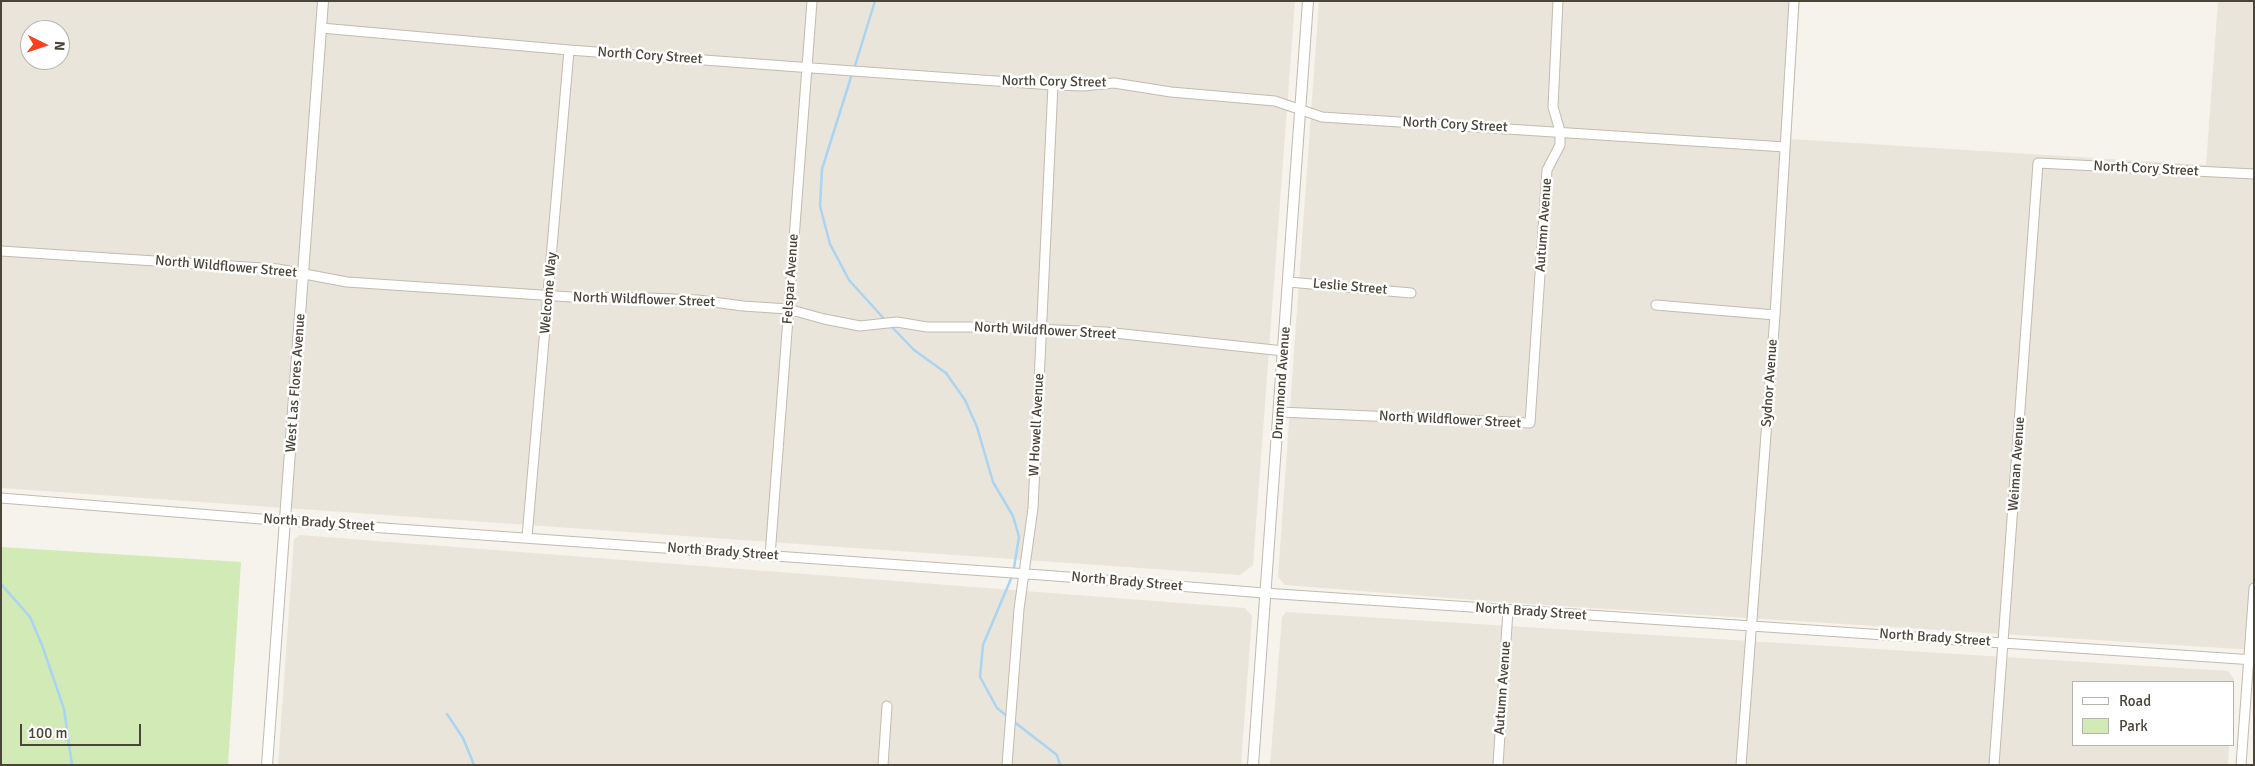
<!DOCTYPE html>
<style>
body{margin:0}
#map{position:relative;width:2255px;height:766px;overflow:hidden;background:#f6f3ec;font-family:Signika,sans-serif}
canvas{display:block}
.frame{position:absolute;inset:0;border:2px solid #4b4439;pointer-events:none}
.legend{position:absolute;left:2072px;top:681px;width:162px;height:65px;box-sizing:border-box;background:#fff;border:1px solid #b7b4b0;margin:0;padding:6px 9px;list-style:none;font-size:15px;color:#4b4439}
.legend li{display:flex;align-items:center;gap:10px;height:25px}
.legend b{width:25px;border:1px solid #b7b4b0}
.north{position:absolute;left:20px;top:20px;width:50px;height:50px;box-sizing:border-box;background:#fff;border:1px solid #b7b4b0;border-radius:50%;rotate:94deg;font-size:14px;font-weight:700;line-height:20px;text-align:center;color:#4b4439}
.north::after{content:'';display:block;margin:auto;width:18px;height:22px;background:#fc3f1d;clip-path:polygon(50% 0,100% 100%,50% 72%,0 100%)}
.scale{position:absolute;left:20px;top:724px;width:121px;height:22px;box-sizing:border-box;border:2px solid #4b4439;border-top:0;padding-left:6px;font-size:15px;line-height:18px;white-space:nowrap;color:#4b4439;-webkit-text-stroke:4px #fff;paint-order:stroke}
</style>
<div id="map">
<canvas width="2255" height="766"></canvas>
<div class="frame"></div>
<ul class="legend">
<li><b style="height:6px;background:#fff"></b>Road</li>
<li><b style="height:14px;background:#d2eab5"></b>Park</li>
</ul>
<div class="north">N</div>
<div class="scale">100 m</div>
</div>
<script>
const ctx = document.querySelector('canvas').getContext('2d');
ctx.lineJoin = 'round';
function paint(path, color) { ctx.fillStyle = color; ctx.fill(path, 'evenodd'); }
const toPath = rows => new Path2D(rows.map(r => 'M' + r).join(''));
function stroke(path, color, width, dash) { ctx.strokeStyle = color; ctx.lineWidth = width; ctx.lineCap = dash ? 'butt' : 'round'; ctx.setLineDash(dash || []); ctx.stroke(path); }
function drawText(font, color, halo, rows, align = 'center') {
  ctx.font = font + ' Signika,sans-serif'; ctx.lineWidth = 5; ctx.setLineDash([]); ctx.textBaseline = 'middle'; ctx.strokeStyle = halo; ctx.fillStyle = color; for (const [text, x, y, turn = 0] of rows) {
    ctx.save(); ctx.translate(x, y); ctx.rotate((+turn || 0) * Math.PI / 180); ctx.textAlign = isNaN(turn) ? turn : align; if (halo) ctx.strokeText(text, 0, 0); ctx.fillText(text, 0, 0); ctx.restore();
  }
}
paint(toPath([
 [1,1,1295,1,1253,565,1240,575,1,488],
 [30,30,60,30,60,60,30,60],
 [1319,1,1800,1,1791,139,2206,165,2218,1,2254,1,2254,650,1512,603,1285,585,1278,577],
 [300,535,1245,608,1252,616,1241,765,278,765,294,539],
 [1286,612,2228,671,2234,679,2234,688,2234,682,2074,682,2074,745,2229,745,2228,765,1270,765,1282,617]
]), '#eae5da');
paint(toPath([
 [1,547,241,562,228,765,1,765]
]), '#d2eab5');
stroke(toPath([
 [854,69,875,1],
 [852,74,822,169,820,206,830,244,849,280,886,321],
 [890,325,914,350,946,373,965,400,977,427,993,482,1013,516,1019,537,1013,574,983,645,980,677,997,708,1008,717],
 [1,584,30,617,42,645,64,709,72,765],
 [447,714,463,738,474,765],
 [1013,721,1057,755,1060,765]
]), '#a9d4f2', 2.5);
const minor = toPath([
 [321,28,569,50,853,71,1053,85,1083,86,1114,83,1171,92,1275,101,1322,117,1785,147],
 [1,251,278,269,347,282,586,298,623,297,698,300,743,306,788,309,824,319,860,326,897,322,927,327,983,327,1105,332,1284,351],
 [1289,282,1411,293],
 [1656,305,1775,315],
 [1280,412,1530,423,1547,170,1560,145,1560,131,1553,107,1558,1],
 [1,498,286,521,1055,576,1264,593,2254,660],
 [527,537,569,50],
 [770,556,812,1],
 [883,765,887,706],
 [1007,765,1019,609,1033,508,1053,85],
 [1498,765,1508,610],
 [1741,765,1775,315,1794,1],
 [1994,765,2038,163,2254,174],
 [2241,765,2254,588]
]);
const tertiary = toPath([
 [267,765,323,1],
 [1253,765,1308,1]
]);
stroke(minor, '#c2bbae', 11);
stroke(tertiary, '#c2bbae', 12);
stroke(minor, '#fff', 9);
stroke(tertiary, '#fff', 10);
drawText('14px', '#4b4439', '#fff', [
 ["North Cory Street",650,56,4],
 ["North Cory Street",1054,82,1],
 ["North Cory Street",1455,125,3],
 ["North Cory Street",2146,169,3],
 ["Autumn Avenue",1544,225,-86],
 ["North Wildflower Street",226,267,5],
 ["Felspar Avenue",791,279,-86],
 ["Leslie Street",1350,287,5],
 ["Welcome Way",549,293,-85],
 ["North Wildflower Street",644,300,2],
 ["North Wildflower Street",1045,331,3],
 ["West Las Flores Avenue",296,383,-86],
 ["Drummond Avenue",1282,383,-86],
 ["Sydnor Avenue",1770,383,-86],
 ["North Wildflower Street",1450,420,3],
 ["W Howell Avenue",1037,425,-87],
 ["Weiman Avenue",2017,464,-86],
 ["North Brady Street",319,523,4],
 ["North Brady Street",723,552,4],
 ["North Brady Street",1127,582,5],
 ["North Brady Street",1531,612,4],
 ["North Brady Street",1935,638,4],
 ["Autumn Avenue",1503,688,-86]
]);
</script>
